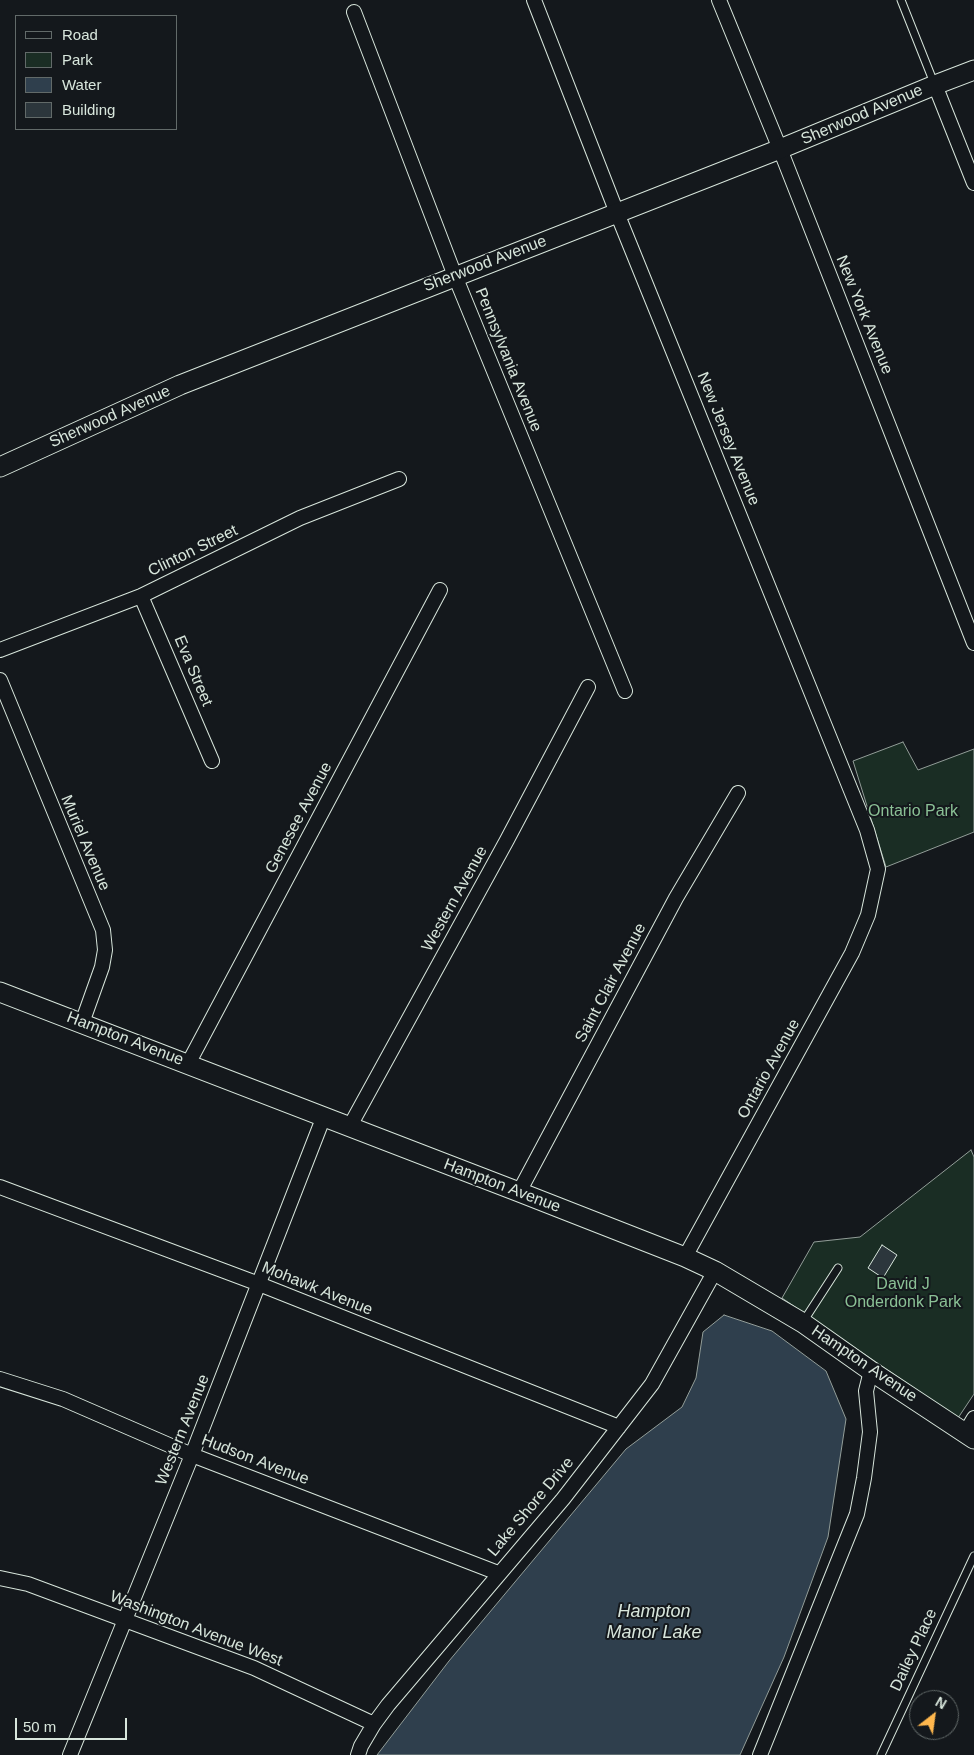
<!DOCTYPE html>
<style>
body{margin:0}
#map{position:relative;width:974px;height:1755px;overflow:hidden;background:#14181c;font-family:Arial,sans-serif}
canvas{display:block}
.legend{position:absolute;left:15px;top:15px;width:162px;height:115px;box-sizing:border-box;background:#14181c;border:1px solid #626a69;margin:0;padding:6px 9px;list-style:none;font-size:15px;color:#d8e6dc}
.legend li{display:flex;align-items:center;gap:10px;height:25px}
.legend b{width:25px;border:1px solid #626a69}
.north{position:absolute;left:909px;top:1690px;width:50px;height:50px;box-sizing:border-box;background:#14181c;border:1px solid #626a69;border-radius:50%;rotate:30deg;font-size:14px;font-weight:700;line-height:20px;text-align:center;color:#d8e6dc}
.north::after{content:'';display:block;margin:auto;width:18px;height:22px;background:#ffb74d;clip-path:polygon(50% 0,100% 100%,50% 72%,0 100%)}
.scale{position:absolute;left:15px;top:1718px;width:112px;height:22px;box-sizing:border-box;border:2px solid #d8e6dc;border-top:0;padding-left:6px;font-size:15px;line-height:18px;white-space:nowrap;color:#d8e6dc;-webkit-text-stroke:4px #14181c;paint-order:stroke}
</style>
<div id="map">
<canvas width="974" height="1755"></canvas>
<ul class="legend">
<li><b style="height:6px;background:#14181c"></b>Road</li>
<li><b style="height:14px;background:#1a2d24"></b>Park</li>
<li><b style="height:14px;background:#2f3f4d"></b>Water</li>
<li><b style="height:14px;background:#2c363c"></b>Building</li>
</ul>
<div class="north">N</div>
<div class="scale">50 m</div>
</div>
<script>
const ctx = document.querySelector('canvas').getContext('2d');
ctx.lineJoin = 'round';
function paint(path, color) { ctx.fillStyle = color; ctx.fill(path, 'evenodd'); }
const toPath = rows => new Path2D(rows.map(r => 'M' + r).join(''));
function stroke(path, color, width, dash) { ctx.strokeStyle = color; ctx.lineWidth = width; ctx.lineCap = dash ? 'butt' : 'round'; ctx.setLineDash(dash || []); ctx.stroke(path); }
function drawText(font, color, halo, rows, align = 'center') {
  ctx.font = font + ' Arial,sans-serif'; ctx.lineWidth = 4; ctx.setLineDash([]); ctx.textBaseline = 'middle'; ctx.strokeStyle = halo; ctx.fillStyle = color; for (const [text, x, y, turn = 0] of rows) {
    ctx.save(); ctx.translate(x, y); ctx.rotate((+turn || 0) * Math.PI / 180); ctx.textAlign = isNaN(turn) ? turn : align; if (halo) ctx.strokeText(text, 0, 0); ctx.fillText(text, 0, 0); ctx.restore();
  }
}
const green = toPath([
 [903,742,918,770,974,749,974,832,886,867,853,761,903,742],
 [971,1150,974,1157,974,1394,958,1418,782,1298,814,1242,860,1237,971,1150]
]);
paint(green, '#1a2d24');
stroke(green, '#939e99', 1);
const water = toPath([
 [724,1315,772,1331,826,1371,846,1419,828,1537,784,1657,740,1755,377,1755,449,1661,626,1449,682,1407,696,1378,703,1332,724,1315]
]);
paint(water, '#2f3f4d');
stroke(water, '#939e99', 1);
const building = toPath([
 [882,1245,897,1255,883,1278,868,1268,882,1245]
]);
paint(building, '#2c363c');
stroke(building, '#d8e6dc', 1);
const lane = toPath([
 [901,0,934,83],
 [803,1322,838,1268],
 [881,1755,974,1556]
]);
const street = toPath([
 [534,0,617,213,867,830,878,869,868,915,852,953,685,1257],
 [719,0,780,149,974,643],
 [354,12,455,276,625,691],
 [935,85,974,183],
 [141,596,212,761],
 [0,650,141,596,300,518,399,479],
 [0,680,103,930,105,950,102,967,82,1023],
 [188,1064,440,590],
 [350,1126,507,840,588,687],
 [0,1187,259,1284,619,1427],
 [519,1192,676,898,738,793],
 [0,1379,63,1399,192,1455,498,1573],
 [965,1433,974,1418],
 [0,1578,28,1584,254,1668,374,1724],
 [70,1755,192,1455,324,1116],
 [358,1755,361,1746,374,1724,388,1705,563,1499,652,1384,715,1271],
 [760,1755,857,1514,864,1478,870,1432,866,1391,871,1371]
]);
const secondary = toPath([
 [0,467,180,385,780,149,935,85,974,70],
 [0,992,519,1192,685,1257,715,1271,803,1323,871,1371,974,1439]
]);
stroke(lane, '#d8e6dc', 9);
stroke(street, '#d8e6dc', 16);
stroke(secondary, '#d8e6dc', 21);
stroke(lane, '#14181c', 7);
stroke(street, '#14181c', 14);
stroke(secondary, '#14181c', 19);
drawText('16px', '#d8e6dc', '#14181c', [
 ["Sherwood Avenue",862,115,-23],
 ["Sherwood Avenue",485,264,-21],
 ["New York Avenue",864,315,68],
 ["Pennsylvania Avenue",508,360,68],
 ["Sherwood Avenue",110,417,-24],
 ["New Jersey Avenue",728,439,68],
 ["Clinton Street",193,551,-26],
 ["Eva Street",193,671,67],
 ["Genesee Avenue",299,818,-62],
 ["Muriel Avenue",85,843,67],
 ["Western Avenue",455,899,-61],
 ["Saint Clair Avenue",611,983,-62],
 ["Hampton Avenue",125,1039,21],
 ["Ontario Avenue",769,1069,-61],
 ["Hampton Avenue",502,1186,21],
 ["Mohawk Avenue",317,1289,22],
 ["Hampton Avenue",864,1364,34],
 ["Western Avenue",183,1430,-68],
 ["Hudson Avenue",255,1460,21],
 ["Lake Shore Drive",531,1507,-50],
 ["Washington Avenue West",196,1629,21],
 ["Dailey Place",914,1650,-65]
]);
drawText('16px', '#8ac095', '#14181c', [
 ["Ontario Park",913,812],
 ["David J",903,1285],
 ["Onderdonk Park",903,1303]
]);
drawText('italic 18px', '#d8e6dc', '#14181c', [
 ["Hampton",654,1612],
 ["Manor Lake",654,1633]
]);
</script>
